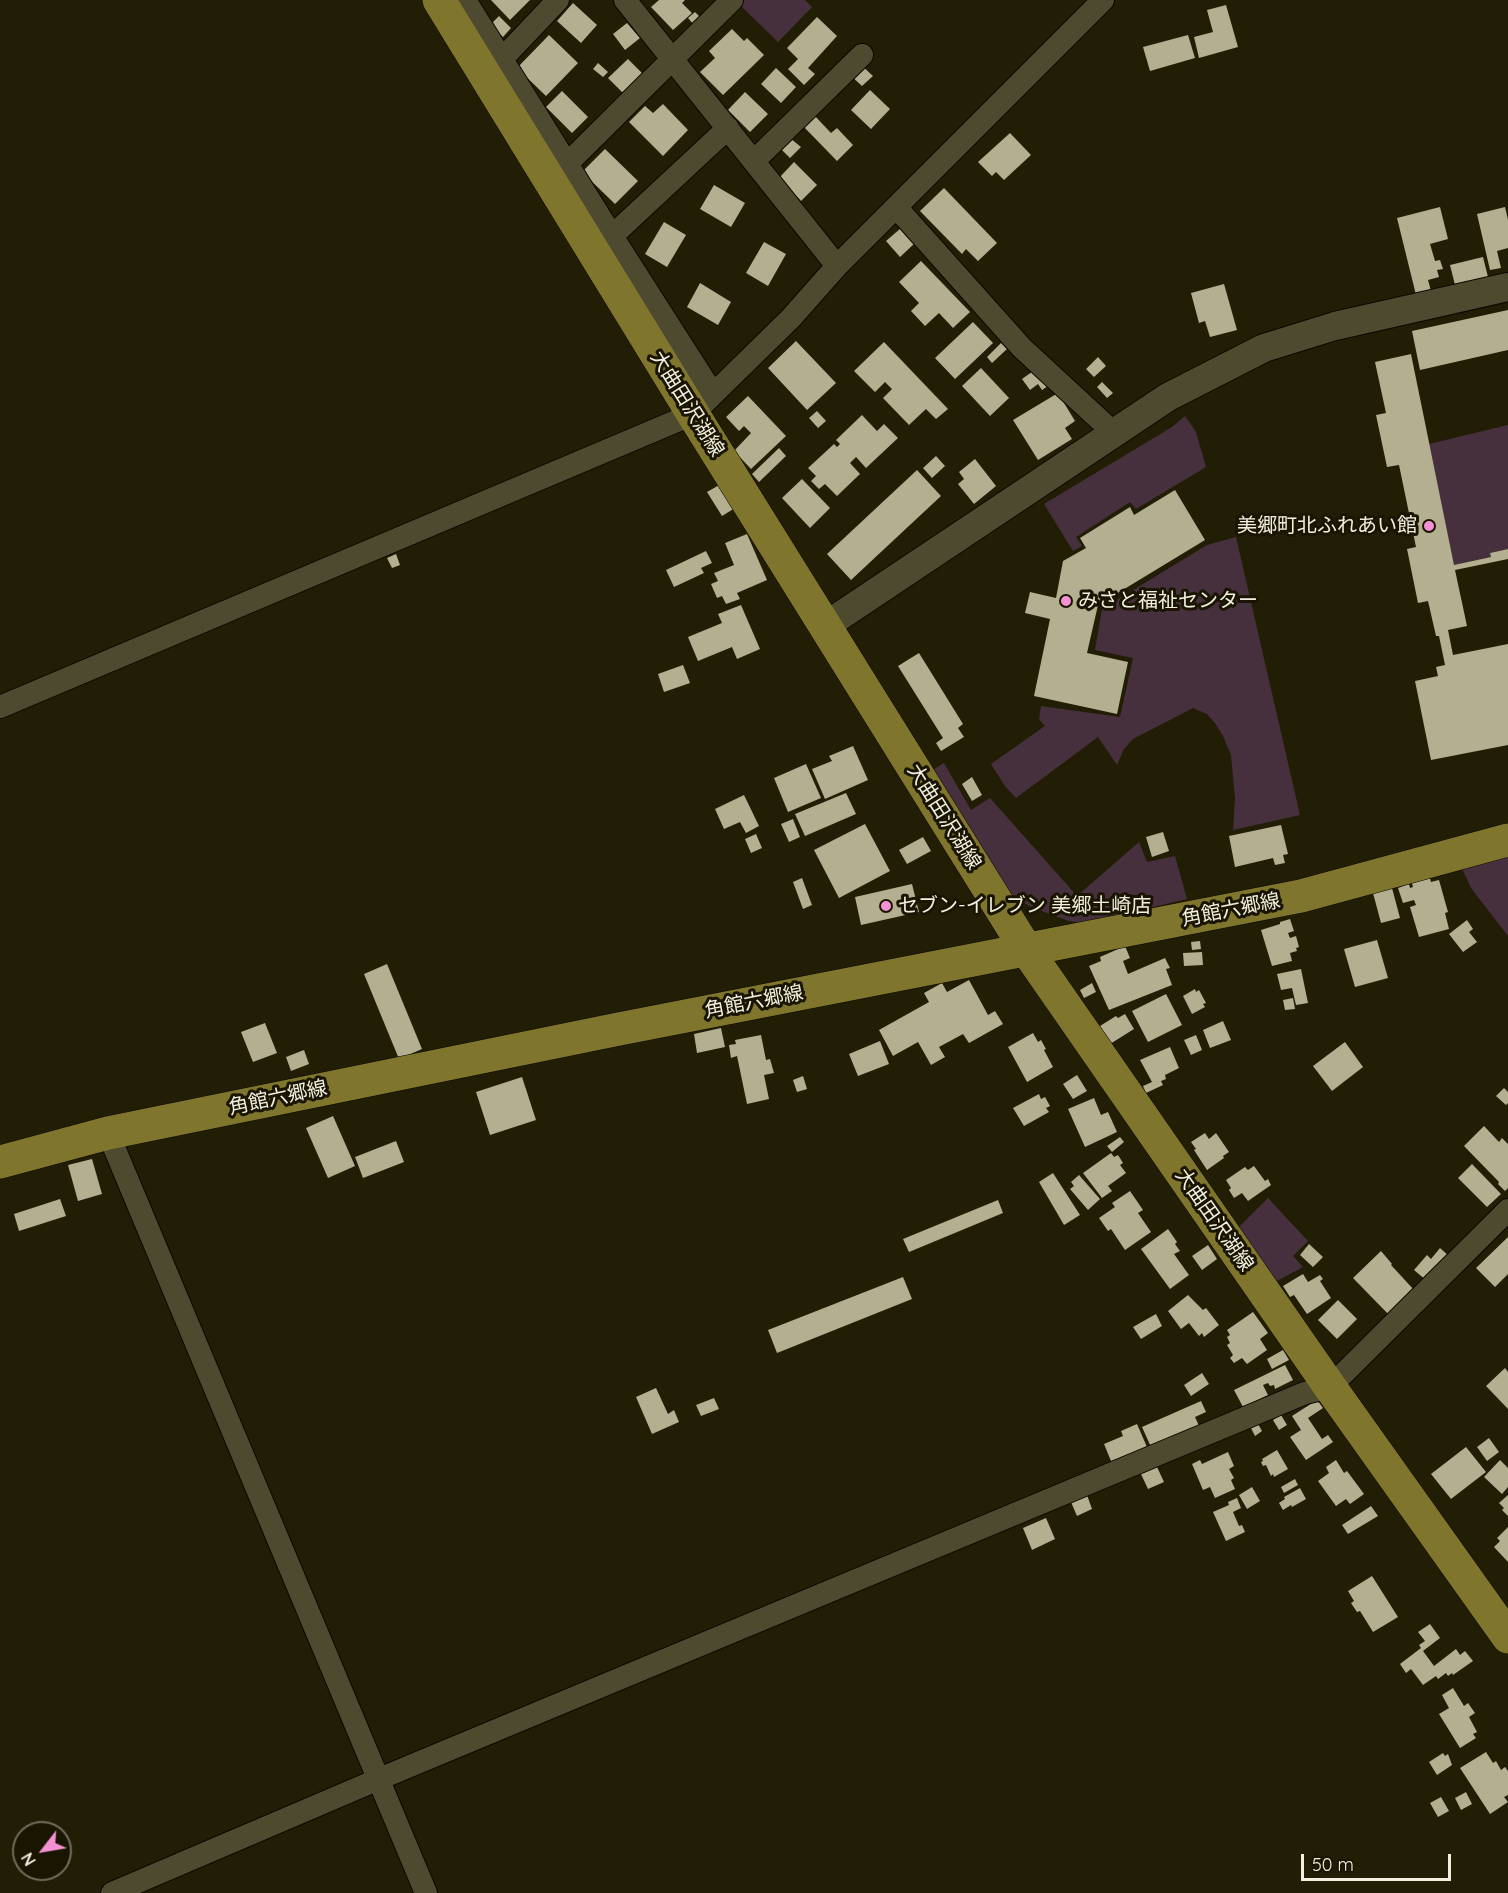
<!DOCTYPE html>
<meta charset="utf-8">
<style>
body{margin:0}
#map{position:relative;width:1508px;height:1893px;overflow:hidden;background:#221e05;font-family:Quicksand,sans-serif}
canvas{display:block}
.north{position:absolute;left:12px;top:1821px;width:60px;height:60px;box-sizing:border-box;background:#191500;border:2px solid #6f6c5a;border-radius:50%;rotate:239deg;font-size:16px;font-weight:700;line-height:24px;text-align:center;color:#f1efe0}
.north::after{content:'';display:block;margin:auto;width:21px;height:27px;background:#f491d4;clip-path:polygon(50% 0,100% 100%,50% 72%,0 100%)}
.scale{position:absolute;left:1301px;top:1854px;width:150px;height:27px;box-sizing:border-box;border:3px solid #f1efe0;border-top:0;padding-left:8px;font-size:18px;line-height:21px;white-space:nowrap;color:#f1efe0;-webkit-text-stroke:4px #191500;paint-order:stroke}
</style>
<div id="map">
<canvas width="1508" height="1893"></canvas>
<div class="north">N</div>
<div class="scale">50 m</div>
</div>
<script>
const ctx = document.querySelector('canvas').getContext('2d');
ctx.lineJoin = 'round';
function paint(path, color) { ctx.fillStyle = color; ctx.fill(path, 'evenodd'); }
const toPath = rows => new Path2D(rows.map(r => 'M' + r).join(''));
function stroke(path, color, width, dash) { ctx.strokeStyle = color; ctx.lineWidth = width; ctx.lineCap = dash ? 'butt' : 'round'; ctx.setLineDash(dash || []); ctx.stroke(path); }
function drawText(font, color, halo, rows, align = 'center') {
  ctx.font = font + ' Quicksand,"Noto Sans JP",sans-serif'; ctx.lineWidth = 6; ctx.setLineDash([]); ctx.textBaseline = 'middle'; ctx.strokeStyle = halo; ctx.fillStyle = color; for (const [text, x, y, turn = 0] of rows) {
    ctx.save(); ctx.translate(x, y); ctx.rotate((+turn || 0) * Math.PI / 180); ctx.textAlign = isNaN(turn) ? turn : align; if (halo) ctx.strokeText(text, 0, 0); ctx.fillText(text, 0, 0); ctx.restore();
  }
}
paint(toPath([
 [745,0,805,0,812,7,778,42,740,5],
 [1185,416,1196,432,1206,467,1136,509,1130,502,1076,537,1082,546,1073,551,1044,504,1172,427],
 [1508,425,1508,549,1490,553,1491,557,1454,565,1429,444],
 [1236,537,1300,815,1233,830,1235,798,1231,755,1223,736,1215,723,1207,714,1193,708,1133,739,1124,749,1117,765,1098,737,1016,798,1005,786,991,764,1045,726,1039,719,1041,706,1120,717,1133,658,1095,650,1102,609,1207,545],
 [944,763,971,810,990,798,1077,896,1139,842,1147,862,1175,856,1187,899,1085,923,1069,921,1036,909,1010,896,931,771],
 [1508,850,1508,936,1471,888,1460,864],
 [1268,1198,1308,1241,1293,1256,1303,1267,1275,1282,1239,1227]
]), '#46303e');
paint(toPath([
 [491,0,530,0,510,20],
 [659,0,685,0,682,3,692,13,673,30,651,7],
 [573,3,597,25,581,43,557,21],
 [1226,5,1238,47,1199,58,1194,37,1213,32,1207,10],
 [695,12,701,18,694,25,688,18],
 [499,16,511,28,503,37,490,25],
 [817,17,837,36,808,68,815,74,804,85,788,69,798,59,787,48],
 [627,23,640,38,625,50,613,34],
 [732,29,744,41,747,38,764,55,723,95,700,72,715,58,709,51],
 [549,35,578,63,546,96,517,68],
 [1188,35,1195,58,1150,71,1143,47],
 [628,59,643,74,623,93,608,78],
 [598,63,608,72,603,77,593,69],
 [860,64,873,76,862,86,850,75],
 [776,68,796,87,781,103,761,84],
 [870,90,890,109,871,129,851,110],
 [562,91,588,117,572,133,546,107],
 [745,92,768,114,750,132,728,110],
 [663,104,688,130,663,156,629,122,645,106,653,113],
 [814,115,831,133,837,128,853,145,837,161,803,126],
 [1010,133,1031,155,1004,180,996,172,992,176,978,162],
 [790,138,801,147,790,158,780,148],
 [605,149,638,181,615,204,582,172],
 [794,162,817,185,801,201,779,178],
 [714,185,745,203,731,227,700,209],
 [944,188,997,243,978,261,966,249,962,254,920,211],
 [1440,207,1448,239,1430,244,1435,261,1440,260,1443,269,1437,270,1439,277,1428,280,1431,291,1416,295,1397,218],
 [1505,207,1508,220,1508,248,1497,251,1501,268,1490,270,1477,214],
 [664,222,686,235,667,267,645,254],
 [901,228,915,243,900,257,886,241],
 [764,242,786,254,768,286,746,273],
 [1483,257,1488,277,1455,285,1450,265],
 [921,261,970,312,953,328,939,313,925,326,911,311,919,303,899,282],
 [700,283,731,302,718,325,687,307],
 [1224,284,1237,330,1210,337,1205,321,1199,323,1191,293],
 [1508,310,1508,350,1420,370,1412,331],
 [973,322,993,343,955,379,935,358],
 [796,341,836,383,807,410,768,368],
 [884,342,948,409,936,419,926,409,909,425,883,398,892,389,885,382,875,392,854,371],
 [1001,343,1007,349,992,363,987,357],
 [1411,354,1454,565,1491,557,1490,553,1508,549,1508,559,1455,570,1467,626,1448,630,1453,655,1508,644,1508,745,1431,760,1415,681,1438,676,1436,667,1445,665,1439,636,1436,636,1428,601,1418,603,1407,549,1416,547,1399,465,1387,467,1376,415,1386,413,1375,362],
 [1098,357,1106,366,1094,377,1086,369],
 [981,368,1009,398,990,416,962,386],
 [1036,369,1048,386,1042,390,1038,384,1030,390,1022,379],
 [1102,382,1113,393,1107,398,1097,387],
 [1058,393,1075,421,1065,428,1072,439,1038,460,1013,420],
 [748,396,786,436,751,469,734,451,751,433,744,426,739,431,726,417],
 [817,411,826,421,818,428,809,418],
 [862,415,877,431,884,424,898,438,866,468,856,457,850,463,860,474,837,496,825,484,819,489,811,481,816,476,808,468,834,444,837,447,840,444,836,440],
 [779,448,786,456,759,482,752,474],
 [936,456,945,466,932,478,923,468],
 [975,459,996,486,974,504,958,484,964,479,959,472],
 [917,470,941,496,851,580,827,554],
 [802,479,830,508,810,528,782,498],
 [721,484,735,508,722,516,707,492],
 [1175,490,1205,540,1098,605,1087,653,1128,662,1117,714,1034,696,1050,619,1025,613,1030,592,1056,598,1063,561,1086,548,1080,538,1130,507,1134,515],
 [747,534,767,580,737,593,740,599,726,604,722,596,717,598,711,584,718,581,714,573,734,565,725,543],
 [706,551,712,563,701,568,704,573,674,587,666,570],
 [396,554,400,565,392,568,387,558],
 [741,605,760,649,737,659,732,647,698,661,688,637,722,623,718,614],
 [919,653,963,724,958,728,964,737,941,751,936,743,943,738,898,666],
 [683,665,690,683,664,692,658,674],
 [853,746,868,780,825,799,812,769,832,761,829,756],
 [806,764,821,798,788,812,774,778],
 [972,777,982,795,972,801,962,784],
 [846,793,856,814,805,836,795,814],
 [744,795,759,826,746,833,740,822,724,829,715,809],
 [793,819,800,837,789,842,781,824],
 [865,824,890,871,839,898,814,850],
 [1281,825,1288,854,1283,855,1285,863,1275,865,1273,858,1235,867,1229,836],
 [1163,832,1169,851,1152,857,1146,837],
 [756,834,762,848,751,853,745,839],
 [923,837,931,851,907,864,899,850],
 [802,878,812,905,803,909,793,882],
 [1430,878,1431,882,1439,880,1448,912,1445,913,1449,929,1419,937,1410,907,1416,905,1414,900,1403,903,1398,888,1409,884,1410,888,1413,887,1412,883],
 [912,884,919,912,861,925,855,897],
 [1392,888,1400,918,1381,923,1373,893],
 [1290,919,1294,931,1288,933,1290,938,1296,936,1299,947,1296,948,1297,951,1290,953,1292,961,1272,966,1261,930,1280,924,1280,922],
 [1467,920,1473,929,1469,932,1477,942,1463,952,1449,934],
 [1377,940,1388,978,1355,987,1344,949],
 [1200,941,1201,949,1192,950,1191,942],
 [1125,946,1130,958,1123,961,1128,974,1165,958,1170,968,1166,969,1172,985,1109,1010,1089,966,1101,961,1100,957],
 [1202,952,1203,965,1184,966,1183,953],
 [387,964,422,1049,399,1059,364,974],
 [1301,969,1308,1003,1296,1005,1292,988,1281,990,1277,974],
 [969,980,988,1015,995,1011,1003,1024,969,1043,963,1034,939,1047,945,1057,931,1065,918,1042,893,1056,879,1030,929,1002,924,993,942,983,947,992],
 [1092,983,1096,992,1084,998,1080,990],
 [1195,989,1196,992,1199,990,1206,1003,1203,1004,1205,1007,1192,1014,1183,996],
 [1166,994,1182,1025,1148,1042,1132,1011],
 [1293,998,1295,1009,1285,1010,1283,1000],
 [1125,1014,1134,1029,1110,1044,1100,1026,1116,1016,1118,1018],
 [1223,1021,1231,1040,1210,1048,1203,1030],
 [265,1023,277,1053,253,1062,241,1032],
 [721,1028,725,1047,697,1053,694,1034],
 [1033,1033,1038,1042,1041,1040,1046,1049,1044,1050,1053,1067,1027,1082,1008,1047],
 [761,1035,766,1060,770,1059,774,1073,764,1075,769,1099,747,1104,737,1056,731,1058,729,1045,736,1044,735,1040],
 [1196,1035,1202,1050,1191,1055,1184,1040],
 [880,1041,889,1064,858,1076,849,1054],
 [1345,1042,1363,1067,1332,1091,1313,1066],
 [1170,1047,1179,1068,1165,1075,1166,1079,1161,1081,1163,1085,1146,1093,1143,1086,1152,1082,1140,1060],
 [304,1050,309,1064,291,1071,286,1057],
 [1077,1075,1087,1091,1073,1099,1063,1084],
 [803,1076,807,1089,797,1092,793,1080],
 [522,1077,536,1120,490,1135,476,1092],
 [1504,1088,1508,1092,1508,1103,1506,1105,1496,1096],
 [1039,1094,1041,1099,1045,1097,1050,1106,1046,1108,1049,1112,1024,1126,1013,1108],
 [1094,1098,1101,1115,1108,1112,1117,1132,1085,1147,1068,1109],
 [333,1116,355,1166,328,1178,306,1128],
 [1484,1126,1499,1142,1502,1138,1508,1144,1508,1188,1505,1191,1498,1184,1499,1182,1464,1146],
 [1205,1133,1209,1139,1216,1133,1229,1152,1223,1156,1224,1158,1207,1170,1194,1150,1196,1149,1191,1142],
 [1120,1137,1124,1142,1112,1152,1107,1146],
 [396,1141,404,1162,363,1178,355,1157],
 [1111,1153,1114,1157,1118,1155,1123,1163,1120,1165,1126,1173,1108,1186,1112,1191,1102,1198,1083,1173],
 [92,1159,102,1194,78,1201,68,1165],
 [1472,1164,1501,1194,1487,1207,1458,1178],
 [1254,1166,1265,1181,1268,1179,1271,1185,1248,1201,1242,1193,1234,1198,1229,1190,1231,1188,1226,1180,1245,1167,1248,1170],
 [1053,1173,1080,1215,1064,1225,1039,1182],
 [1079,1175,1100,1199,1088,1210,1070,1189,1074,1186,1071,1182],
 [1130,1191,1143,1210,1138,1213,1151,1232,1125,1250,1111,1229,1108,1231,1099,1218,1115,1207,1112,1203],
 [60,1199,66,1216,19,1231,14,1214],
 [998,1200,1003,1213,909,1252,903,1239],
 [1168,1229,1177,1242,1175,1244,1180,1251,1174,1254,1189,1275,1170,1289,1141,1249],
 [1508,1237,1508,1274,1495,1287,1476,1268],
 [1309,1244,1323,1257,1313,1267,1300,1255],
 [1208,1245,1217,1259,1202,1270,1192,1256],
 [1440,1248,1449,1256,1427,1281,1414,1270,1427,1255,1431,1259],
 [1381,1251,1392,1264,1391,1265,1415,1291,1390,1316,1353,1278],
 [1303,1274,1308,1282,1320,1275,1323,1279,1320,1281,1331,1298,1307,1314,1294,1295,1290,1297,1283,1286],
 [903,1277,912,1299,777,1353,768,1330],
 [1188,1295,1203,1310,1206,1308,1219,1325,1204,1337,1202,1333,1199,1336,1189,1323,1181,1329,1168,1311],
 [1338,1300,1357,1319,1337,1339,1318,1320],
 [1253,1312,1268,1333,1260,1339,1267,1350,1247,1364,1242,1358,1234,1363,1230,1358,1233,1355,1227,1345,1230,1343,1227,1337,1230,1335,1227,1330],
 [1156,1314,1162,1326,1141,1339,1133,1327],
 [1283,1350,1289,1360,1272,1369,1267,1359],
 [1285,1365,1293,1380,1275,1389,1274,1385,1270,1386,1268,1383,1263,1385,1268,1395,1243,1407,1234,1390],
 [1505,1368,1508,1372,1508,1409,1486,1386],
 [1202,1373,1209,1384,1191,1396,1184,1385],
 [656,1388,668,1414,674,1410,679,1422,652,1434,636,1397],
 [714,1398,719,1409,701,1416,696,1405],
 [1317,1400,1323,1408,1308,1418,1322,1439,1328,1435,1333,1442,1306,1460,1290,1437,1301,1430,1292,1416],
 [1201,1401,1206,1412,1195,1417,1200,1428,1151,1447,1142,1427],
 [1281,1415,1287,1425,1279,1430,1273,1420],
 [1137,1424,1147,1447,1119,1461,1118,1459,1111,1461,1104,1444,1123,1436,1121,1431],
 [1258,1424,1262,1431,1255,1436,1251,1428],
 [1489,1438,1499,1452,1487,1461,1477,1447],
 [1466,1447,1486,1472,1451,1499,1431,1474],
 [1277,1450,1288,1469,1274,1477,1273,1474,1271,1476,1266,1465,1263,1466,1261,1462,1263,1461,1262,1459],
 [1228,1452,1234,1466,1229,1469,1234,1478,1231,1480,1235,1489,1215,1498,1210,1487,1203,1490,1192,1464,1200,1460,1202,1464],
 [1336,1460,1344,1473,1347,1471,1364,1494,1350,1504,1346,1499,1336,1506,1318,1481,1329,1473,1326,1467],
 [1500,1460,1508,1468,1508,1487,1502,1494,1484,1477],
 [1157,1467,1164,1482,1148,1489,1141,1474],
 [1295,1479,1298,1485,1284,1493,1281,1487],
 [1252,1487,1260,1501,1247,1509,1239,1495],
 [1300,1488,1306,1499,1292,1507,1291,1505,1283,1510,1279,1503,1285,1499,1284,1497],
 [1087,1495,1092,1509,1077,1516,1071,1502],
 [1508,1495,1508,1516,1502,1510,1504,1508,1499,1503],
 [1237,1498,1241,1508,1233,1512,1239,1526,1242,1525,1245,1532,1226,1541,1213,1512,1229,1505,1228,1502],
 [1371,1506,1378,1516,1348,1534,1342,1525],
 [1046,1518,1055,1539,1032,1550,1023,1528],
 [1508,1527,1508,1562,1494,1547,1500,1541,1497,1538],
 [1372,1576,1398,1617,1373,1632,1360,1611,1357,1612,1351,1603,1354,1601,1348,1591],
 [1430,1624,1440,1638,1423,1651,1434,1666,1456,1649,1460,1655,1465,1651,1473,1661,1453,1675,1452,1673,1448,1676,1446,1673,1438,1679,1436,1676,1423,1685,1411,1669,1406,1673,1400,1664,1421,1648,1419,1645,1425,1641,1418,1632],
 [1453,1688,1464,1706,1468,1703,1475,1713,1469,1717,1477,1732,1473,1734,1476,1738,1460,1748,1439,1714,1449,1708,1442,1695],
 [1486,1752,1493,1763,1496,1761,1501,1770,1505,1767,1508,1771,1508,1795,1504,1797,1508,1802,1490,1814,1460,1768],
 [1443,1753,1445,1756,1448,1754,1452,1765,1437,1775,1429,1762],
 [1466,1792,1472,1804,1461,1810,1455,1798],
 [1441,1797,1449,1811,1438,1817,1430,1803]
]), '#b3af90');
const minor = toPath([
 [465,0,612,236,713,394],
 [625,0,837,266],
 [502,59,558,0],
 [754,161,862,55],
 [567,164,732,0],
 [896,207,1022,348,1114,433],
 [612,236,728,128],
 [0,707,693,414,791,318,837,266,1103,0],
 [108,1133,426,1893],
 [112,1893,379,1779,1305,1393,1330,1387,1508,1210]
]);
const tertiary = toPath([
 [825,626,1168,397,1264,348,1335,326,1508,287]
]);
const primary = toPath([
 [439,0,693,414,1026,949,1330,1387,1508,1637],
 [0,1162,108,1133,614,1030,1301,896,1508,840]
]);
stroke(minor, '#0c0800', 24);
stroke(tertiary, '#0c0800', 30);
stroke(primary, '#0c0800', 34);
stroke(minor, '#4e4a30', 22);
stroke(tertiary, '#4e4a30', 28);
stroke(primary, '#7f752c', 33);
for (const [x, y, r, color] of [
 [1429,526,6,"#f491d4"],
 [1066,601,6,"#f491d4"],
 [886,906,6,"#f491d4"]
]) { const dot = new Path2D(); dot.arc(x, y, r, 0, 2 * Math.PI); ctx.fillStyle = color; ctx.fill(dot); stroke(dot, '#191500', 2); }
drawText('20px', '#f1efe0', '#191500', [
 ["大曲田沢湖線",687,404,58],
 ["大曲田沢湖線",944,817,58],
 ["角館六郷線",1231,910,-11],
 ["角館六郷線",754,1002,-11],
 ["角館六郷線",278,1098,-12],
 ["大曲田沢湖線",1214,1220,55]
]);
drawText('20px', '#f1efe0', '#191500', [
 ["美郷町北ふれあい館",1417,526,"right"],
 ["みさと福祉センター",1078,601],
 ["セブン-イレブン 美郷土崎店",898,906]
], 'left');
</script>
